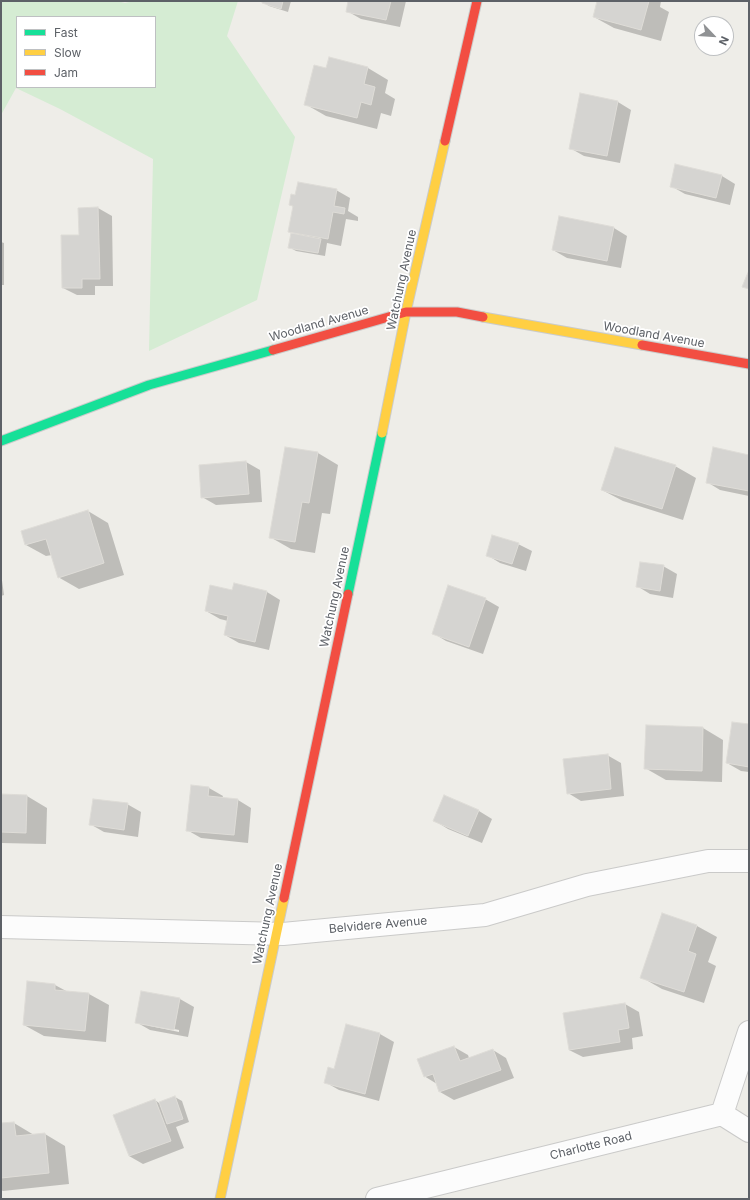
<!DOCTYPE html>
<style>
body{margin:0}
#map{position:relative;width:750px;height:1200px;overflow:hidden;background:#eeede8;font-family:Inter,sans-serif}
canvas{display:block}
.frame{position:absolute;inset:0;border:2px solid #5d6167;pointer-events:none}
.legend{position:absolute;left:16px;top:16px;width:140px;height:72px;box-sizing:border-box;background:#fff;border:1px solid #bec0c2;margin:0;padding:5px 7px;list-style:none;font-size:12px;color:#5d6167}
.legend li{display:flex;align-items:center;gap:8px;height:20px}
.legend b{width:20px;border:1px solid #bec0c2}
.north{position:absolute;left:694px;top:16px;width:40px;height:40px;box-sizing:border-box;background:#fff;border:1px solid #bec0c2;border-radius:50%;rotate:115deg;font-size:11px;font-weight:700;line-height:16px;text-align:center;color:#5d6167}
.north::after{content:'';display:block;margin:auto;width:14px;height:18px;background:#909294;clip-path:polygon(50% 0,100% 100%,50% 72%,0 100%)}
</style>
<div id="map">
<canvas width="750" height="1200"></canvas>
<div class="frame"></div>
<ul class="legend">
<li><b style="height:5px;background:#16e098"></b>Fast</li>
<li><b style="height:5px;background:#ffcf43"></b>Slow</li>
<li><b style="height:5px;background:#f24e42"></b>Jam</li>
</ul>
<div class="north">N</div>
</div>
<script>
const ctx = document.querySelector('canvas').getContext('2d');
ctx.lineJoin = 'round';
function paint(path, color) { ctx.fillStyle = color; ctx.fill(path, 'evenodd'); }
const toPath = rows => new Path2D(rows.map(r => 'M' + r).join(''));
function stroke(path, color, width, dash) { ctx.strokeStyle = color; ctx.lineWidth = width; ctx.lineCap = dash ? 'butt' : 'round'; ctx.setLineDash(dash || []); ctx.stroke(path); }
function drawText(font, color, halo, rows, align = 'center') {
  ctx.font = font + ' Inter,sans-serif'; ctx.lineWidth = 3.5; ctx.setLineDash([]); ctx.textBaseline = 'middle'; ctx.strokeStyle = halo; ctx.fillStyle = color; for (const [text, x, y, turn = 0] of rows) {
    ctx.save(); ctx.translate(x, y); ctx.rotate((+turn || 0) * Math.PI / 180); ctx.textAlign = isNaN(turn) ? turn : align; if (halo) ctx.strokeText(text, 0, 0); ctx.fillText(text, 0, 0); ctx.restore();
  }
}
paint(toPath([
 [1,1,117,1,125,3,134,1,238,1,227,36,295,137,257,300,149,351,153,159,60,109,16,88,1,115],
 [17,17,155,17,155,87,17,87]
]), '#d5ecd3');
paint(toPath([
 [263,1,291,1,288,12,269,6,263,2],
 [349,1,406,1,400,27,361,19,347,11],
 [598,1,661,1,660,7,669,12,661,41,614,28,594,17],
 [330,58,368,68,388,80,385,93,395,99,391,116,381,113,377,129,326,116,305,104,327,70],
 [618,102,631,110,620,163,584,156,570,148],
 [676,165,722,176,735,184,730,205,685,194,671,186],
 [336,190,350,198,348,211,358,217,358,221,346,219,341,246,327,243,325,256,296,251,289,247,296,235,290,231,294,207,290,205,296,196],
 [98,208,112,216,113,286,95,286,95,295,77,295,63,288,80,236,79,209],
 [614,228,627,236,621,268,567,258,553,250],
 [1,242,4,243,4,285,1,285],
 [318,453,338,465,330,514,322,513,315,553,291,549,270,537],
 [749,456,749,496,720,490,707,482],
 [246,462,260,470,262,502,216,505,202,497],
 [675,466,696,478,683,520,623,501,602,490],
 [88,511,108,523,124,575,79,589,58,577,52,555,46,556,26,545],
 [518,544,532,551,526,571,500,563,487,555],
 [663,566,677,574,673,598,650,594,637,586],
 [1,573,4,595,1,596],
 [233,591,267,592,280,600,269,650,239,643,225,635,228,621,220,619,206,611],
 [485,599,499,607,483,654,446,641,433,633],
 [749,725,749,772,741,771,727,763],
 [703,728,723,740,722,782,666,780,645,768],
 [607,755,621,763,624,796,581,801,568,793],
 [209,788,223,796,222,799,238,800,251,808,248,843,201,838,187,830],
 [1,795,27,796,47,808,46,844,1,843],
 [445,797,479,811,492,819,482,843,448,829,435,821],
 [127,804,141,812,138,837,104,832,90,824],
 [697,926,717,937,708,962,716,966,704,1003,662,989,641,977],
 [28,982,55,985,68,992,89,994,109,1005,106,1042,44,1036,24,1025],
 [142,992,180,999,194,1007,188,1037,150,1030,136,1022],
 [150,1024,179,1030,179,1032,150,1026],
 [625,1004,639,1012,643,1036,632,1038,633,1049,583,1057,569,1050],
 [346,1025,380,1034,394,1042,379,1101,339,1090,325,1082,335,1070],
 [454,1047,468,1055,469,1058,493,1050,506,1058,514,1078,454,1100,440,1092,437,1084,424,1076],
 [175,1097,182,1101,189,1122,176,1127,184,1148,143,1164,129,1156,155,1100,159,1103],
 [14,1123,34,1135,45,1134,65,1146,69,1184,3,1191,1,1190,1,1124]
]), '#0003');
const building = toPath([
 [262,1,283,1,281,9,262,3,262,1],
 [348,1,391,1,386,20,346,12,348,1],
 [597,1,649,1,641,30,593,17,597,1],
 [329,57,368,67,364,84,375,87,371,105,361,102,357,118,304,105,314,65,326,68,329,57],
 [580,93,618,101,607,156,569,149,580,93],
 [675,164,722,175,716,198,670,187,675,164],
 [298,182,337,189,334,206,345,208,344,214,333,212,328,239,288,232,293,206,289,205,291,194,295,195,298,182],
 [98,207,100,279,82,279,82,288,62,288,61,235,79,235,78,208,98,207],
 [559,216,614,227,607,261,552,250,559,216],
 [291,233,321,239,318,253,288,248,291,233],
 [749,270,749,289,742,287,749,270],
 [285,447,318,452,309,503,302,502,295,542,269,538,285,447],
 [615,447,676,465,662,509,601,490,615,447],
 [713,447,749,455,749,491,706,483,713,447],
 [246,461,249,494,201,498,199,465,246,461],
 [88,510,104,563,58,578,46,539,25,545,21,531,88,510],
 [492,535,519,543,512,564,486,556,492,535],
 [640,562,664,565,660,591,636,587,640,562],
 [234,583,267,591,255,642,224,635,228,616,205,611,210,585,232,590,234,583],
 [448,585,486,598,469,647,432,634,448,585],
 [732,722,749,724,749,767,726,763,732,722],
 [646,725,703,727,702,771,644,769,646,725],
 [608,754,611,789,567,794,563,759,608,754],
 [191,785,209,787,208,796,238,799,234,835,186,831,191,785],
 [1,794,27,795,26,833,1,832,1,794],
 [444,795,479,810,468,836,433,821,444,795],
 [93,799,128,803,124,830,89,825,93,799],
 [662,913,697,925,688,951,696,954,684,992,640,978,662,913],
 [27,981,55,984,55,990,89,993,85,1031,23,1025,27,981],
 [141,991,180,998,174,1030,135,1023,141,991],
 [625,1003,629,1028,618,1030,620,1042,569,1050,563,1013,625,1003],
 [346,1024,380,1033,365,1094,324,1083,328,1067,334,1069,346,1024],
 [454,1046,460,1061,493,1049,501,1070,439,1092,433,1074,424,1077,417,1059,454,1046],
 [175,1096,183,1119,167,1124,159,1102,175,1096],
 [155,1099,171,1141,129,1156,113,1115,155,1099],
 [14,1122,16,1136,45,1133,49,1173,1,1178,1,1123,14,1122]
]);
paint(building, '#d5d4d1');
stroke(building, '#dedcd7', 1);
const street = toPath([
 [1,927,283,934,485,915,587,885,708,861,749,861],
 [722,1114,749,1131],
 [377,1199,722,1114,749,1032]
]);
const fast = toPath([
 [1,441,149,385,273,350],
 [348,594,382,433]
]);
const slow = toPath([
 [483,317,642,345],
 [382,433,406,312,445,141],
 [220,1199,284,898]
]);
const jam = toPath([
 [445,141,477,1],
 [642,345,749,364],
 [273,350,406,312,457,312,483,317],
 [284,898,348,594]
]);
stroke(street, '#cacac9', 24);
stroke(fast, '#cacbca', 11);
stroke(slow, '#cacbca', 11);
stroke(jam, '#cacbca', 11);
stroke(street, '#fcfcfc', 22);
stroke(fast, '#16e098', 9);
stroke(slow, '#ffcf43', 9);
stroke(jam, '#f24e42', 9);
drawText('12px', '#5d6167', '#fff', [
 ["Watchung Avenue",402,280,-78],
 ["Woodland Avenue",319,324,-16],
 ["Woodland Avenue",654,335,10],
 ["Watchung Avenue",335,597,-78],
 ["Watchung Avenue",268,914,-78],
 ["Belvidere Avenue",378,925,-5],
 ["Charlotte Road",591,1146,-14]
]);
</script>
